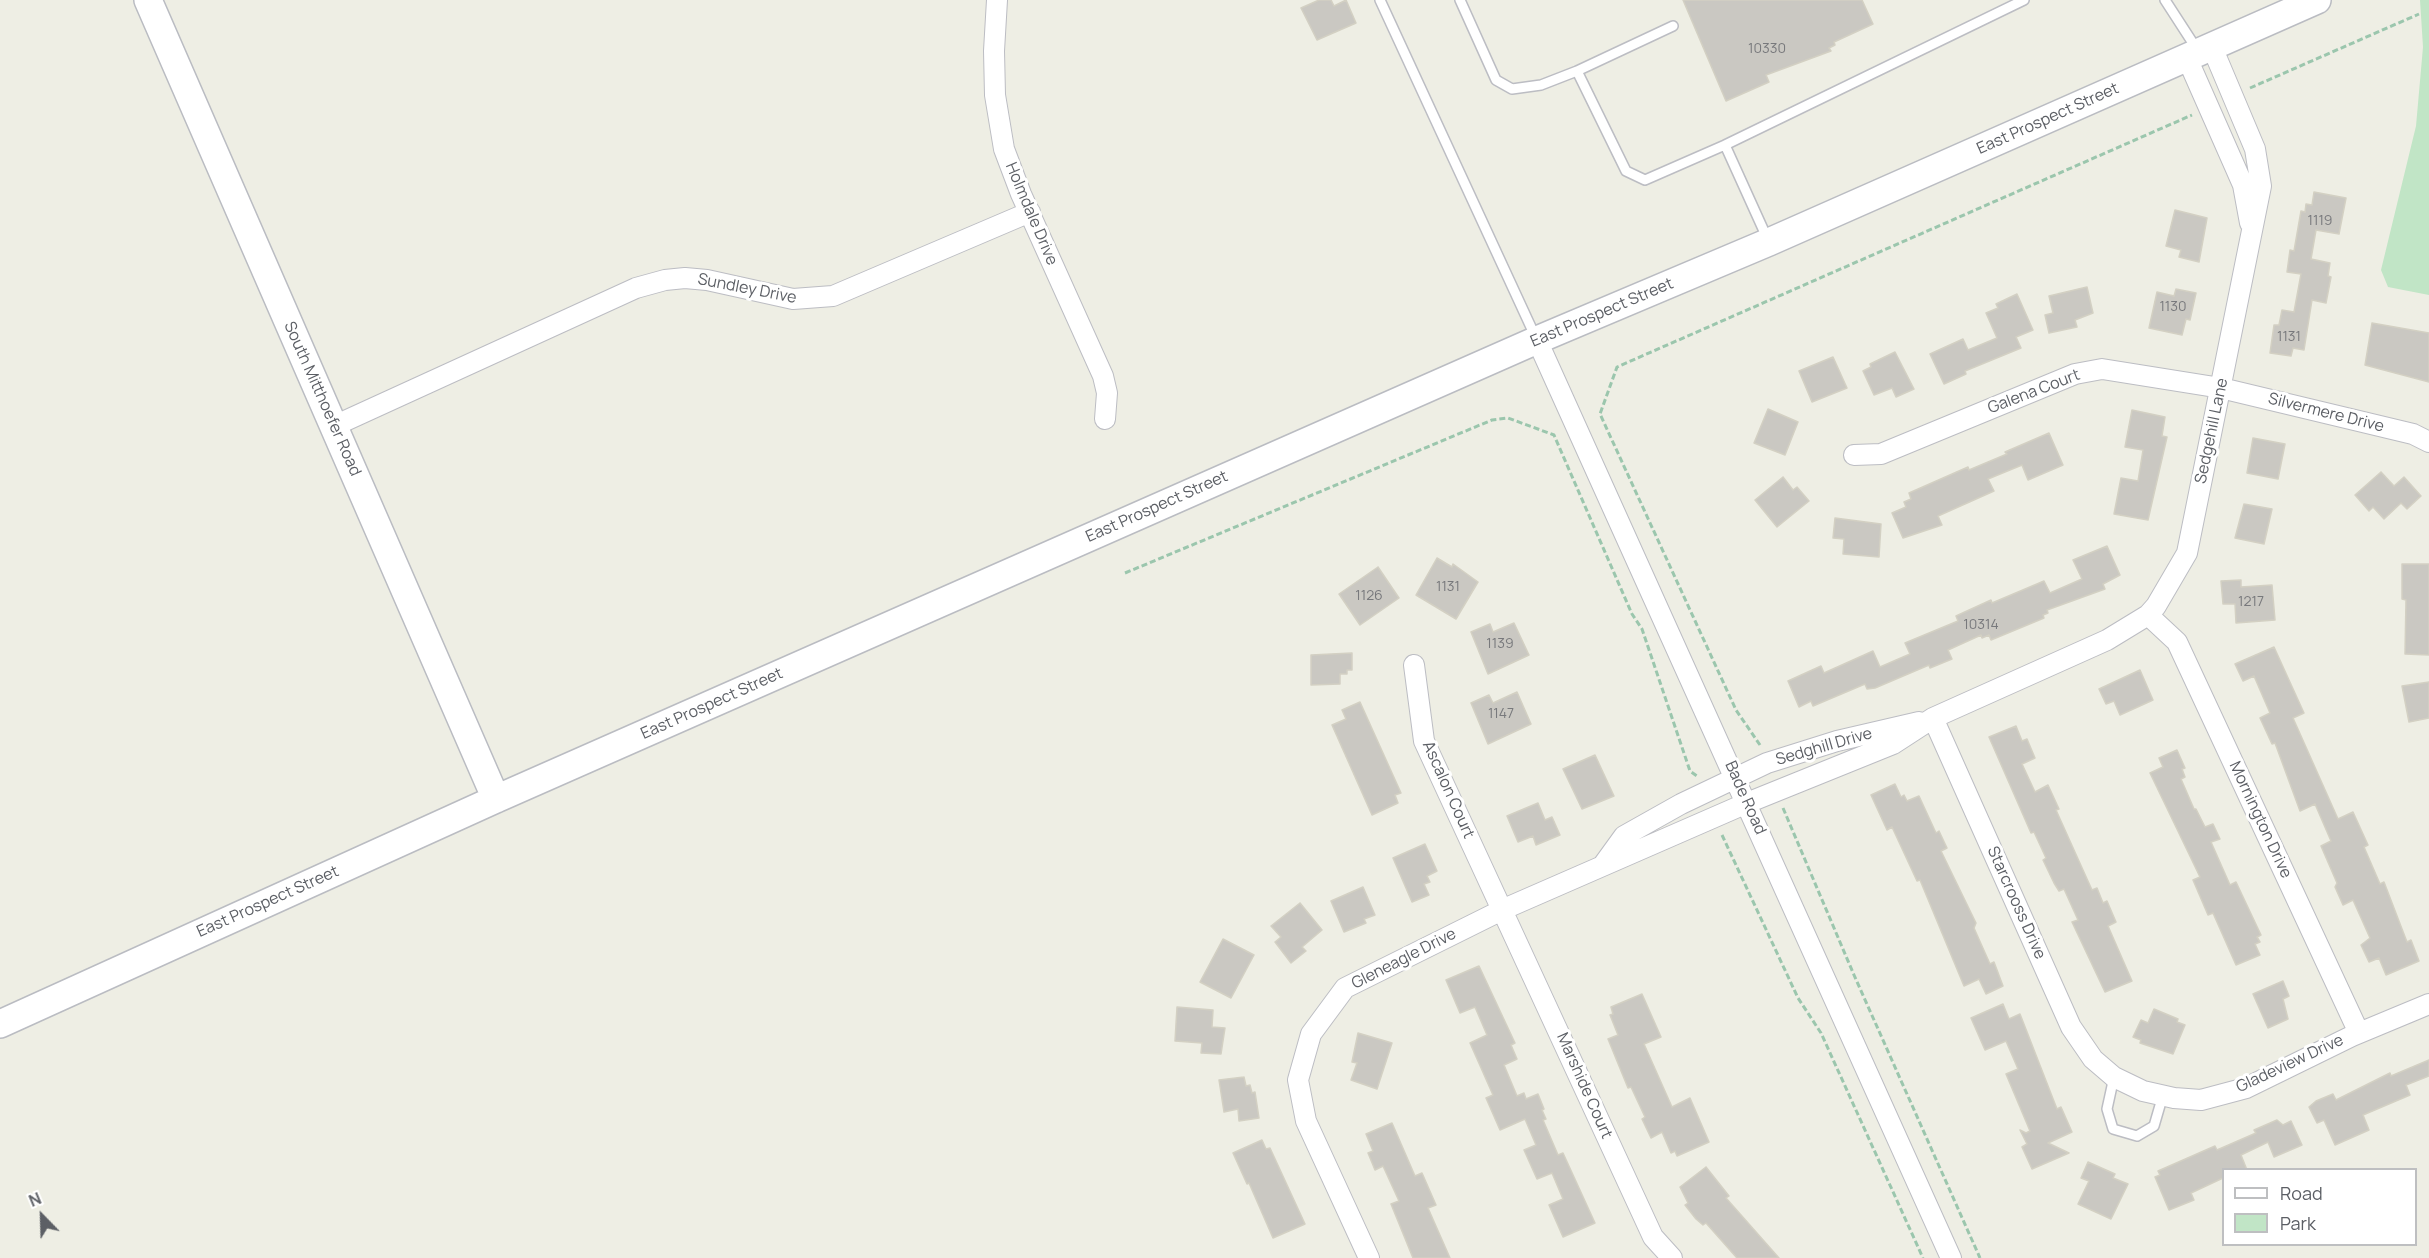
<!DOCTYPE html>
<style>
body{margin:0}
#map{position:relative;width:2429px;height:1258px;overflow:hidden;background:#eeeee4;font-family:Manrope,sans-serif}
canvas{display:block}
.legend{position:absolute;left:2222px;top:1168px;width:195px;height:78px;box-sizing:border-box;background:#fff;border:2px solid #bebfc1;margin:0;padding:8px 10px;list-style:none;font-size:18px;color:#5c5f65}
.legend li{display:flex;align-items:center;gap:12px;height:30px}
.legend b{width:30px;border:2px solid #bebfc1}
.north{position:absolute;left:12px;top:1186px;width:60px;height:60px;-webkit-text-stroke:4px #fff;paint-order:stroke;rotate:337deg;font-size:16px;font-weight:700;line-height:24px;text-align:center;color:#5c5f65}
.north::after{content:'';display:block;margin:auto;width:21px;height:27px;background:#5c5f65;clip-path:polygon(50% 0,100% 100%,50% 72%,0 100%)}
</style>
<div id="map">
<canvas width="2429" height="1258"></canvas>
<ul class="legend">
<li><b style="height:8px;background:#fff"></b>Road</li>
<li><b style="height:16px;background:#c1e5c6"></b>Park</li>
</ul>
<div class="north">N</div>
</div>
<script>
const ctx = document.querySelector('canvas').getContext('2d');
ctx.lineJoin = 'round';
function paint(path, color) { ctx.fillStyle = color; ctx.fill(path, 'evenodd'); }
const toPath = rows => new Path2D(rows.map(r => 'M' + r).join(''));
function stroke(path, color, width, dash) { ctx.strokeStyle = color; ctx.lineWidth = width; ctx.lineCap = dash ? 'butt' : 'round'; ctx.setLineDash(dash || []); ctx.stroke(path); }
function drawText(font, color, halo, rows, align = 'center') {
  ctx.font = font + ' Manrope,sans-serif'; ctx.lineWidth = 6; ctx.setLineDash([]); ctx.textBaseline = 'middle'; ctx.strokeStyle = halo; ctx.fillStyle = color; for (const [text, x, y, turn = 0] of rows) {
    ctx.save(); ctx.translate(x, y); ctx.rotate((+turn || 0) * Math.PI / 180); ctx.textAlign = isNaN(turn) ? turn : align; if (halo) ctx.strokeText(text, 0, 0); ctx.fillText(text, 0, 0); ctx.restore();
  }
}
paint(toPath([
 [2420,0,2429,0,2429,295,2388,287,2381,270,2416,126,2423,47]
]), '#c1e5c6');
const building = toPath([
 [1319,0,1331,0,1334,6,1346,0,1356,23,1317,40,1301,8,1319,0],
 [1683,0,1862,0,1873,24,1834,42,1835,45,1829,48,1831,51,1766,75,1769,82,1726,101,1683,0],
 [2314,192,2346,198,2339,234,2316,230,2311,259,2330,263,2328,276,2331,277,2326,303,2312,300,2304,350,2293,348,2291,356,2270,353,2274,325,2279,325,2282,310,2294,312,2301,274,2287,272,2290,250,2294,251,2301,211,2305,212,2306,204,2312,205,2314,192],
 [2175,210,2207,218,2199,262,2179,257,2181,250,2166,246,2175,210],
 [2087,287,2093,313,2075,320,2077,327,2049,333,2045,315,2053,313,2049,296,2087,287],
 [2176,289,2196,293,2190,320,2186,319,2182,335,2149,328,2157,292,2174,296,2176,289],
 [2017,294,2033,330,2016,337,2021,348,1965,371,1966,374,1944,384,1930,354,1963,339,1968,350,1997,338,1986,313,1998,308,1996,304,2017,294],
 [2372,323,2429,333,2429,382,2365,365,2372,323],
 [1895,352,1914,389,1896,397,1892,388,1874,395,1863,371,1871,367,1870,364,1895,352],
 [1833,357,1847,388,1812,402,1799,371,1833,357],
 [1768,409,1798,422,1785,455,1754,443,1768,409],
 [2132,410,2165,417,2162,436,2167,437,2148,520,2114,514,2121,478,2138,481,2143,450,2125,447,2132,410],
 [2049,433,2063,465,2028,480,2022,465,1988,479,1994,491,1938,516,1942,525,1903,538,1892,513,1906,507,1904,502,1911,499,1909,493,1968,467,1969,470,2007,454,2005,452,2049,433],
 [2253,438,2285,444,2278,479,2247,473,2253,438],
 [2381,472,2394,486,2404,477,2421,496,2407,509,2401,503,2384,519,2373,507,2369,511,2355,495,2381,472],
 [1783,477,1793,490,1797,487,1809,501,1777,527,1755,500,1783,477],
 [2244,504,2272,509,2264,544,2235,538,2244,504],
 [1835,518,1881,524,1879,557,1843,554,1844,539,1833,538,1835,518],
 [2107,546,2120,575,2103,584,2105,589,2047,610,2048,613,2043,615,2044,618,1991,640,1989,635,1982,638,1981,635,1948,650,1952,659,1930,668,1929,665,1875,688,1867,689,1865,684,1813,706,1811,701,1799,707,1788,681,1821,666,1824,673,1873,651,1880,667,1910,654,1905,643,1958,621,1956,616,1991,600,1992,603,2044,581,2050,593,2082,579,2073,560,2107,546],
 [1437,558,1452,567,1453,564,1478,582,1456,619,1416,595,1437,558],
 [2402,564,2429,564,2429,655,2405,654,2406,600,2402,599,2402,564],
 [1378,567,1399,598,1360,625,1339,594,1378,567],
 [2241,580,2241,587,2272,585,2275,620,2236,623,2235,604,2223,604,2221,581,2241,580],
 [1514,623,1529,655,1488,674,1471,632,1490,624,1493,632,1514,623],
 [2274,647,2304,713,2293,718,2338,819,2353,812,2368,845,2364,847,2380,884,2384,882,2407,942,2411,940,2419,961,2386,975,2379,958,2369,962,2361,945,2370,938,2353,900,2343,905,2335,887,2337,883,2321,846,2331,841,2315,804,2300,811,2275,743,2272,744,2260,718,2270,713,2254,676,2243,681,2235,664,2274,647],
 [1352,653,1352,670,1347,670,1347,674,1340,674,1340,684,1311,685,1311,655,1352,653],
 [2140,670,2153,700,2120,715,2114,701,2106,704,2099,689,2140,670],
 [2429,682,2429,718,2409,722,2402,686,2429,682],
 [1517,692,1531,724,1488,744,1471,703,1489,695,1493,703,1517,692],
 [1360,702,1401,793,1395,795,1398,803,1372,815,1332,725,1346,719,1342,710,1360,702],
 [2016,726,2022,741,2027,739,2035,758,2022,764,2035,792,2048,785,2059,809,2056,810,2092,890,2097,888,2103,903,2107,901,2116,922,2108,926,2132,981,2105,992,2072,922,2078,920,2064,889,2059,891,2054,883,2043,860,2046,858,2034,832,2031,833,1989,737,2016,726],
 [2177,750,2185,768,2182,769,2185,777,2181,779,2194,809,2196,809,2205,827,2213,824,2220,839,2211,842,2230,885,2236,882,2261,935,2257,937,2260,942,2255,944,2260,955,2236,965,2213,913,2208,915,2193,880,2200,877,2150,773,2163,767,2159,758,2177,750],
 [1595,755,1614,796,1582,809,1563,769,1595,755],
 [1895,784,1901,797,1904,795,1907,801,1919,796,1936,833,1939,831,1947,848,1941,851,1976,923,1974,928,1990,964,1994,962,2003,986,1986,994,1979,979,1964,986,1920,880,1917,881,1892,827,1887,830,1871,795,1895,784],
 [1538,803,1545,820,1552,817,1560,835,1536,845,1533,836,1518,842,1507,816,1538,803],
 [1425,844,1437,871,1427,876,1430,882,1424,884,1429,895,1412,902,1393,858,1425,844],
 [1363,887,1375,915,1364,919,1366,923,1344,932,1331,901,1363,887],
 [1300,903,1322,930,1302,947,1306,951,1291,963,1275,942,1281,937,1271,926,1300,903],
 [1223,939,1254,955,1231,998,1200,982,1223,939],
 [1479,966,1515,1043,1511,1045,1517,1059,1504,1065,1517,1096,1524,1093,1526,1099,1538,1094,1544,1109,1542,1110,1546,1119,1543,1120,1558,1155,1563,1153,1595,1223,1563,1237,1549,1205,1563,1199,1552,1173,1537,1179,1524,1150,1536,1145,1525,1119,1500,1130,1486,1098,1493,1095,1470,1043,1487,1035,1475,1007,1460,1013,1446,980,1479,966],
 [2283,981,2289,996,2283,999,2288,1019,2268,1028,2253,994,2283,981],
 [1642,994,1661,1037,1644,1044,1672,1107,1690,1098,1709,1142,1677,1156,1675,1151,1671,1153,1662,1132,1651,1138,1642,1119,1645,1117,1631,1087,1628,1088,1608,1039,1618,1035,1610,1015,1613,1014,1611,1007,1642,994],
 [2003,1004,2009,1019,2020,1014,2057,1109,2061,1107,2072,1132,2048,1143,2069,1153,2032,1169,2022,1147,2027,1144,2020,1130,2026,1133,2030,1131,2006,1074,2018,1069,2006,1041,1985,1050,1971,1018,2003,1004],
 [1177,1007,1213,1010,1212,1027,1225,1028,1221,1054,1201,1053,1202,1043,1175,1041,1177,1007],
 [2154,1009,2178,1019,2177,1022,2185,1025,2173,1054,2140,1043,2141,1040,2133,1037,2141,1020,2148,1023,2154,1009],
 [1358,1033,1392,1043,1377,1089,1351,1080,1357,1063,1352,1062,1358,1033],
 [2429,1060,2429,1076,2406,1085,2410,1095,2363,1115,2369,1130,2335,1145,2324,1120,2317,1123,2309,1107,2316,1101,2333,1094,2336,1100,2390,1073,2391,1076,2429,1060],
 [1244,1077,1246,1086,1250,1085,1252,1093,1255,1092,1259,1118,1239,1121,1238,1109,1224,1112,1219,1080,1244,1077],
 [2277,1120,2283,1125,2291,1121,2302,1145,2274,1157,2268,1142,2241,1155,2247,1170,2223,1170,2223,1178,2191,1193,2194,1200,2169,1210,2155,1177,2160,1175,2158,1171,2215,1146,2217,1150,2256,1133,2254,1130,2277,1120],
 [1392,1123,1415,1176,1422,1173,1436,1205,1428,1208,1450,1258,1413,1258,1391,1204,1399,1201,1383,1166,1375,1170,1368,1153,1373,1151,1366,1134,1392,1123],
 [1262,1140,1266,1149,1270,1148,1305,1224,1273,1238,1249,1183,1247,1184,1233,1153,1262,1140],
 [2088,1162,2115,1174,2113,1178,2128,1184,2111,1219,2078,1204,2089,1181,2081,1178,2088,1162],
 [1706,1167,1729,1196,1726,1198,1779,1258,1737,1258,1706,1223,1703,1225,1696,1219,1685,1205,1688,1203,1680,1187,1706,1167]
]);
paint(building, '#cac8c2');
stroke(building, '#d3d0c3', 1.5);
const lane = toPath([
 [1380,0,1536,338],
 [1460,0,1496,80,1512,89,1541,85,1577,71],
 [2165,0,2198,51],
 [1673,26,1577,71,1626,171,1645,180,1725,145],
 [1768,240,1725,145,2024,0],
 [2114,1077,2107,1109,2113,1129,2137,1136,2154,1126,2163,1095]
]);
const street = toPath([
 [997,0,994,51,995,95,1004,149,1021,194,1103,376,1107,393,1105,419],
 [2187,58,2243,185,2250,223],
 [1537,340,1951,1258],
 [334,426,636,288,665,280,685,278,707,280,793,299,833,296,1030,212],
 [1854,455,1881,454,2075,374,2102,369,2221,388,2413,434,2429,442],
 [2148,615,2177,642,2359,1033],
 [1414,665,1424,741,1653,1237,1672,1258],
 [1933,718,2071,1027,2093,1059,2114,1077,2143,1091,2174,1098,2201,1100,2246,1088,2352,1036,2429,1004],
 [1603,865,1624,836,1681,804,1767,763,1837,741,1919,722],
 [1369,1258,1306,1121,1298,1080,1311,1034,1345,988,1504,909,1747,803,1893,744,1933,718,2107,640,2148,615,2156,606,2187,553,2261,186,2255,149,2212,47]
]);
const secondary = toPath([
 [148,0,496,799],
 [0,1024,496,799,1537,340,1769,242,2317,0]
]);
stroke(lane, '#bcbdc3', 12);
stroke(street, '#bcbdc3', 22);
stroke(secondary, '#babcc2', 30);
stroke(toPath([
 [2250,88,2419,14],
 [1125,573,1492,420,1508,418,1554,435,1632,614,1642,629,1690,771,1697,776],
 [1760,745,1736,710,1600,414,1617,367,2192,115],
 [1783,808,1854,975,1980,1258],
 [1722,835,1798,998,1821,1033,1923,1258]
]), '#9bc6ad', 3, [6, 3]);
stroke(lane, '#fff', 9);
stroke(street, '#fff', 20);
stroke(secondary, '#fff', 27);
drawText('14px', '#78797c', null, [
 ["10330",1767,49],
 ["1119",2320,221],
 ["1130",2173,307],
 ["1131",2289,337],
 ["1131",1448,587],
 ["1126",1369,596],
 ["1217",2251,602],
 ["10314",1981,625],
 ["1139",1500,644],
 ["1147",1501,714]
]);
drawText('16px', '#5c5f65', '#fff', [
 ["East Prospect Street",2048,119,-24],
 ["Holmdale Drive",1031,214,67],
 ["Sundley Drive",747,289,11],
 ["East Prospect Street",1602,313,-23],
 ["Galena Court",2034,392,-21],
 ["South Mitthoefer Road",322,399,66],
 ["Silvermere Drive",2326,413,14],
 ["Sedgehill Lane",2212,431,-78],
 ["East Prospect Street",1157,507,-24],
 ["East Prospect Street",712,704,-24],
 ["Sedghill Drive",1824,747,-16],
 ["Ascalon Court",1448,790,66],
 ["Bade Road",1745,798,66],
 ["Mornington Drive",2260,820,65],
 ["East Prospect Street",268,902,-24],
 ["Starcrooss Drive",2016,903,66],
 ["Gleneagle Drive",1404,959,-27],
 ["Gladeview Drive",2290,1064,-25],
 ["Marshide Court",1584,1086,66]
]);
</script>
